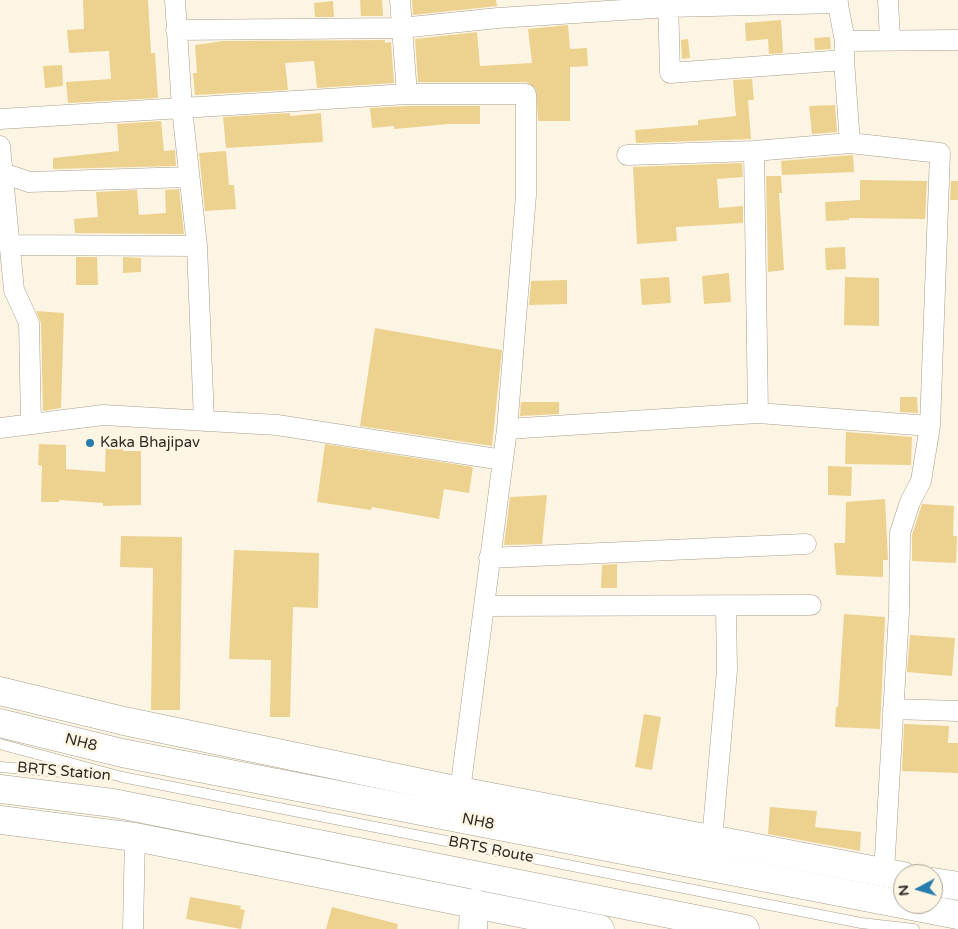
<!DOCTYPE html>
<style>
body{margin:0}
#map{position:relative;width:958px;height:929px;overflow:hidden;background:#fdf5e4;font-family:"Varela Round",sans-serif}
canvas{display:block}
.north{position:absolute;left:893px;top:864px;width:50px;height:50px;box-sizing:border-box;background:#fdf5e4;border:1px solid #aaa498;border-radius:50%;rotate:264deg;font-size:14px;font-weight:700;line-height:20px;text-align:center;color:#2e2b25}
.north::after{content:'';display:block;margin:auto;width:18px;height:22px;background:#267cab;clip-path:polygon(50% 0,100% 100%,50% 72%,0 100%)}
</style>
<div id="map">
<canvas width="958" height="929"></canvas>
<div class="north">N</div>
</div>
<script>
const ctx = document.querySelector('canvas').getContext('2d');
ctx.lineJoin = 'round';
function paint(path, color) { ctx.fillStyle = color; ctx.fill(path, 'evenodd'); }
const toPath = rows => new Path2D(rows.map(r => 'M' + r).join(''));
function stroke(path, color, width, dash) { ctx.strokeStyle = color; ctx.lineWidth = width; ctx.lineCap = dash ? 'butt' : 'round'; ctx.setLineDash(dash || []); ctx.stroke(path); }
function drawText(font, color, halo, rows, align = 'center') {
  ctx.font = font + ' "Varela Round",sans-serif'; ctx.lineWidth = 5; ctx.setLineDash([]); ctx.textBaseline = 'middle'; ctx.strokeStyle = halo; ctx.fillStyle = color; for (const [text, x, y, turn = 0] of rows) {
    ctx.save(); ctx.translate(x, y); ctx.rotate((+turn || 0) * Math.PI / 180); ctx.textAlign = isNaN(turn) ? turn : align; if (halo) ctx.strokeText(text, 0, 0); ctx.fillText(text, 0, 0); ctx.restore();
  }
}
paint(toPath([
 [83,0,148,0,151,53,155,53,158,98,68,103,66,82,111,79,109,51,69,53,67,30,84,29],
 [360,0,382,0,383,16,361,16],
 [412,0,496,0,497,6,413,15],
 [333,1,334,17,315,17,314,3],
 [781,20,783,53,769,54,768,39,746,41,745,23],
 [568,25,570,49,587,48,588,66,570,67,570,121,538,121,536,89,526,82,418,82,415,39,477,32,480,66,532,63,528,29],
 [830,37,831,49,815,50,814,38],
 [688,39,690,58,682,59,681,40],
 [385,40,385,43,391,42,394,83,317,88,314,61,285,63,288,90,195,95,193,73,197,73,195,45,224,41],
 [62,65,63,86,45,88,43,66],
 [752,79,754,100,748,100,751,139,636,143,635,130,698,125,698,120,736,116,733,80],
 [835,105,837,132,812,134,809,106],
 [407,106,480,106,480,124,449,124,394,129,394,126,372,128,370,108],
 [290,113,290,116,321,113,323,142,226,148,223,117],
 [161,121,164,151,175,150,176,166,53,169,53,158,119,151,117,124],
 [226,151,229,185,234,185,236,209,205,211,199,153],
 [853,155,854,172,782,175,781,161],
 [742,163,743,177,717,179,719,208,743,206,743,223,676,227,677,241,637,244,633,167],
 [766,176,781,176,782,193,779,193,784,270,768,272],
 [860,180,927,181,925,219,849,218,849,220,826,221,825,202,860,200],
 [951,181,958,181,958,200,950,200],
 [179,189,184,234,75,233,74,219,98,217,96,192,137,190,139,215,166,213,165,190],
 [845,247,846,269,826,270,825,248],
 [76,257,97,257,98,285,76,285],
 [123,257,141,258,141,272,123,273],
 [729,273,731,302,704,304,702,276],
 [669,277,671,303,642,305,640,279],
 [845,277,879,278,879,326,844,325],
 [567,280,567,304,529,305,531,281],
 [36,311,64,313,61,408,43,411,41,323],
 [375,328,502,350,492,446,360,426],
 [900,397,917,397,918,413,900,412],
 [521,402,559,402,559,414,520,416],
 [846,432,912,437,911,465,845,464],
 [106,442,123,442,123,451,141,451,141,505,103,506,103,503,59,500,59,502,41,502,42,466,38,465,39,444,66,445,66,469,105,472],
 [325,444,473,467,469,493,444,489,439,519,372,507,371,510,317,502],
 [828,466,852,467,851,496,828,495],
 [547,495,542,544,504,545,510,497],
 [885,499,888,560,883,560,883,577,836,575,834,543,845,543,846,502],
 [922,504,954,506,953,536,957,536,956,563,912,561,912,535],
 [121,536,182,537,180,710,151,710,153,568,120,567],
 [234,550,319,553,318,608,293,607,290,717,270,717,271,660,229,659],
 [617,564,617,588,601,588,602,565],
 [844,614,885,617,880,729,835,727,836,707,838,707],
 [910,635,955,638,952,676,907,672],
 [644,714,661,717,652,770,635,767],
 [904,724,949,726,948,743,958,743,958,773,902,771],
 [770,807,817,811,815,827,861,832,860,851,768,834],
 [190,897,241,906,240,909,245,910,241,929,186,919],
 [332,907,398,924,397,929,326,929]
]), '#edd28f');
const lane = toPath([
 [0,744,122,777,861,923,914,929],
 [0,767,99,775]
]);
const street = toPath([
 [175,0,182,108,407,94,400,0],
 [668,0,670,73,844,60,845,41],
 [837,0,845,41,958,40],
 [888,0,890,40],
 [176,30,401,28,498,18,669,7,838,3],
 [407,94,526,94,526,195,507,429],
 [0,119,182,108,197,246,204,421],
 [0,146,14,290,29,323,31,423],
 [754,151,758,413,930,426,940,153,850,143],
 [627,155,754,151,850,143,844,60],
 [0,172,29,182,189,177],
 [10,245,197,246],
 [0,428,103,415,277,425,503,460],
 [489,558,806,544],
 [484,606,811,605],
 [893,709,958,711],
 [460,791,507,429,758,413],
 [712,840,727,670,726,607],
 [884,873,899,612,900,533,910,502,921,481,930,426],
 [133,929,135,837]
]);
const secondary = toPath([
 [0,691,124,721,460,791,903,876],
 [0,820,135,837,600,929],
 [933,882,958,886],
 [473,929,474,903]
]);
const primary = toPath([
 [0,723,122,753,958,915],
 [0,789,113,803,745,929]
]);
stroke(lane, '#a69f8e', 11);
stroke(street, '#a69f8e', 21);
stroke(secondary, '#a69f8e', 29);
stroke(primary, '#a69f8e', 29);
stroke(lane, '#fff', 10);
stroke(street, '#fff', 20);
stroke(secondary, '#fff', 28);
stroke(primary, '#fff', 28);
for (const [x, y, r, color] of [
 [90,443,5,"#267cab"]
]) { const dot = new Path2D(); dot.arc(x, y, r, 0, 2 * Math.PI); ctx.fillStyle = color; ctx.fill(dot); stroke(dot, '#fdf5e4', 2); }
drawText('15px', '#2e2b25', '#fdf5e4', [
 ["Kaka Bhajipav",100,443]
], 'left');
drawText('15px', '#2e2b25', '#fdf5e4', [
 ["NH8",81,743,14],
 ["BRTS Station",64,772,5],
 ["NH8",478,822,11],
 ["BRTS Route",491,850,11]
]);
</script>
